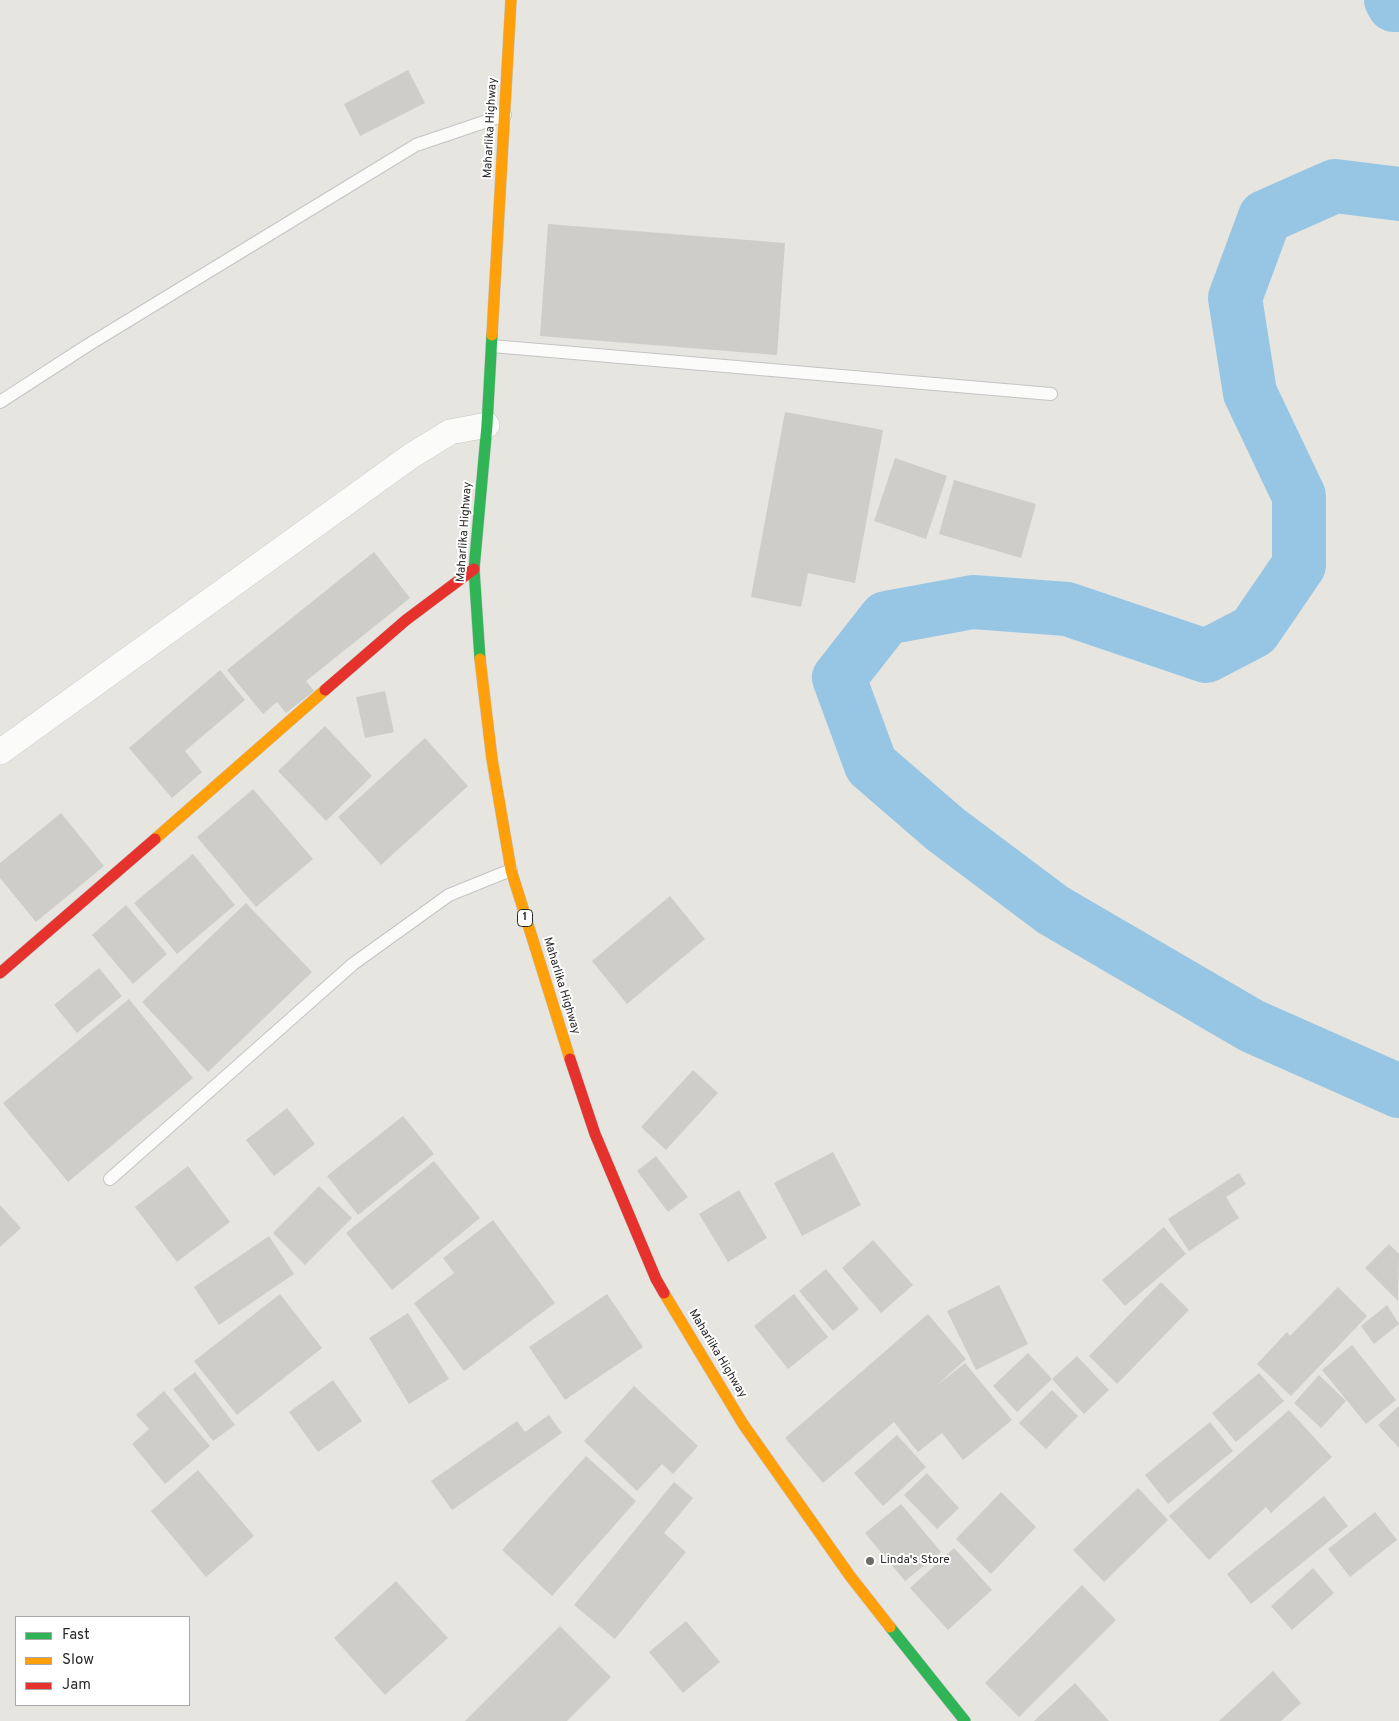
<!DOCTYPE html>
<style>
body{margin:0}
#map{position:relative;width:1399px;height:1721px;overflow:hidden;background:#e6e5e0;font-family:Overpass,sans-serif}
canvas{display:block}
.legend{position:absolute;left:15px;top:1616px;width:175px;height:90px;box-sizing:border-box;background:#fff;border:1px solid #a9a9a9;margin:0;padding:6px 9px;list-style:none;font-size:15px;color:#292929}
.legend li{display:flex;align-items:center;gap:10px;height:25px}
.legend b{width:25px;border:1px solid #a9a9a9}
</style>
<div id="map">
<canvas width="1399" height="1721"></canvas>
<ul class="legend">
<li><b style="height:6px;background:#30b455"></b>Fast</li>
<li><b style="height:6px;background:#ff9f0a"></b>Slow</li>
<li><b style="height:6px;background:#e5322d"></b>Jam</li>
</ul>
</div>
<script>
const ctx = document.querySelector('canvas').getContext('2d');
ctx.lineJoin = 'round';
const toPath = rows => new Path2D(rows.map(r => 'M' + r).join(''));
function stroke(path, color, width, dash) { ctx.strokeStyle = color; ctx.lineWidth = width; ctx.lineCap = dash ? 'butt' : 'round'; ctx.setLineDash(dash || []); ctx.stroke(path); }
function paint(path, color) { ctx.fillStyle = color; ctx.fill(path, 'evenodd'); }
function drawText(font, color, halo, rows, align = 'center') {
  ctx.font = font + ' Overpass,sans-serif'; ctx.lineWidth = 4; ctx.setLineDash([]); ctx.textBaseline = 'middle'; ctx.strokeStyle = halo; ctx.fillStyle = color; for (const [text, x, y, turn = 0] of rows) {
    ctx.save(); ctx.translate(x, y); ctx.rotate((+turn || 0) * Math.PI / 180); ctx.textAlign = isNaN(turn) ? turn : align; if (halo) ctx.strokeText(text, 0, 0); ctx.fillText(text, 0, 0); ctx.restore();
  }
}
stroke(toPath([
 [1391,0,1394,5,1399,5],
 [1399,194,1335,186,1265,217,1235,298,1250,393,1299,496,1299,565,1254,631,1206,656,1067,609,973,602,886,618,839,678,871,765,945,829,1053,910,1252,1026,1399,1091]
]), '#97c6e5', 54);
paint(toPath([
 [408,70,425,103,360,136,344,104],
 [548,224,785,243,777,355,540,336],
 [785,412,883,430,855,583,808,573,801,607,751,597],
 [895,458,947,476,926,539,874,521],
 [954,480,1036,504,1021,558,939,534],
 [374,552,410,598,306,681,314,691,286,713,277,702,263,714,227,670],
 [220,670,245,700,185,751,202,772,172,798,129,748],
 [385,691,394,732,365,738,356,697],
 [325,726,372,776,326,821,278,771],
 [425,738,468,786,381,865,338,817],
 [253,789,313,859,256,907,197,837],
 [61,813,104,866,36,922,0,878,0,863],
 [193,854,235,905,177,954,134,903],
 [670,896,705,939,627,1004,592,961],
 [246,903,312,972,208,1072,142,1002],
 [126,905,167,954,133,984,92,935],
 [99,968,122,996,77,1033,54,1005],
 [129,999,193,1078,68,1182,3,1103],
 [693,1070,718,1093,666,1150,641,1127],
 [287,1108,315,1144,274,1176,246,1140],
 [403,1116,434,1154,358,1215,327,1176],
 [833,1152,861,1205,802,1236,774,1183],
 [656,1156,688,1197,668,1212,637,1171],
 [434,1161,480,1218,392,1290,346,1233],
 [188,1166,230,1222,177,1262,135,1207],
 [1239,1173,1246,1184,1226,1197,1239,1218,1189,1251,1168,1219],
 [319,1186,352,1218,305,1265,273,1233],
 [739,1190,767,1238,728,1262,699,1214],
 [0,1205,21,1228,0,1247],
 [493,1220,555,1303,464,1371,414,1303,454,1273,443,1258],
 [1164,1227,1186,1254,1125,1306,1102,1280],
 [269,1236,294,1274,219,1325,194,1287],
 [873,1240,913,1285,881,1313,842,1268],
 [1389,1244,1399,1254,1398,1301,1365,1268],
 [826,1269,859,1309,833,1331,799,1291],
 [1161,1282,1189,1310,1117,1384,1089,1356],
 [999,1285,1028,1344,976,1370,947,1311],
 [1338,1287,1367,1316,1291,1396,1257,1364,1287,1332,1290,1336],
 [280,1294,322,1348,237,1415,194,1361],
 [607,1294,643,1347,565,1400,529,1347],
 [794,1294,828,1337,788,1369,754,1326],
 [1387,1305,1399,1324,1374,1344,1361,1326],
 [408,1313,449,1379,409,1404,369,1338],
 [928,1314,966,1359,935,1387,965,1363,1012,1420,963,1460,942,1433,918,1452,894,1422,823,1483,785,1438],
 [1352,1345,1396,1400,1366,1424,1322,1370],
 [1028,1353,1052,1379,1077,1356,1109,1390,1084,1414,1052,1379,1017,1412,993,1386],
 [195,1372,235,1425,213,1441,173,1389],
 [1259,1373,1284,1401,1236,1442,1212,1413],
 [1319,1375,1346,1401,1321,1428,1294,1403],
 [333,1380,362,1421,318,1452,289,1412],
 [634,1386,698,1446,673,1474,662,1464,637,1491,584,1441],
 [1052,1390,1078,1416,1046,1449,1019,1423],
 [164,1391,210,1446,165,1484,132,1444,149,1429,136,1415],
 [1399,1406,1399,1448,1378,1425],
 [1289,1410,1332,1457,1271,1513,1266,1507,1209,1560,1169,1516],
 [549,1415,562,1433,452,1510,431,1481,517,1421,525,1432],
 [1210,1422,1233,1451,1168,1504,1145,1475],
 [897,1435,926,1467,883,1506,854,1473],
 [586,1456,636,1501,552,1596,502,1550],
 [198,1470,254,1536,206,1577,151,1511],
 [927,1473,959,1508,937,1529,904,1495],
 [674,1482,693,1498,664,1533,686,1552,615,1639,574,1605],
 [1138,1488,1168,1520,1104,1582,1073,1550],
 [1001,1492,1036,1527,991,1574,956,1539],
 [1324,1496,1348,1526,1251,1604,1227,1574],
 [901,1504,941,1552,905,1581,865,1533],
 [1375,1512,1397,1540,1350,1577,1328,1549],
 [954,1548,992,1590,948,1630,910,1588],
 [1313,1568,1334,1593,1292,1630,1271,1606],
 [396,1581,448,1638,385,1695,334,1638],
 [1082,1585,1116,1620,1019,1717,985,1683],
 [686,1621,720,1662,683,1693,649,1652],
 [560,1626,611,1677,567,1721,465,1721],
 [1273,1671,1301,1703,1281,1721,1219,1721],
 [1075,1683,1109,1721,1034,1721]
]), '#cecdc9');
const lane = toPath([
 [492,346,1051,394],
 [0,402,88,345,416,145,505,115],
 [110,1179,353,964,449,895,511,870]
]);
const street = toPath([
 [0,752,411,456,450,432,487,425]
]);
const fast = toPath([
 [480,659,474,569,487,425,492,335],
 [890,1627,965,1721]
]);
const slow = toPath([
 [492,335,511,0],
 [480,659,492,759,511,870,570,1059],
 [155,839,325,690],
 [664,1293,743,1424,850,1576,890,1627]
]);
const jam = toPath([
 [325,690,406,620,474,569],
 [0,973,155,839],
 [570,1059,595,1134,656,1279,664,1293]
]);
stroke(lane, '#c4c4c5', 14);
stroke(street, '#c4c4c5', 26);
stroke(fast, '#c4c4c5', 12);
stroke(slow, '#c4c4c5', 12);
stroke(jam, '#c4c4c5', 12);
stroke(lane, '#fbfbfa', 12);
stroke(street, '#fbfbfa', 25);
stroke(fast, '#30b455', 11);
stroke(slow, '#ff9f0a', 11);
stroke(jam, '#e5322d', 11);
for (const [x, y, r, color] of [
 [870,1561,5,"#6b6b69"]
]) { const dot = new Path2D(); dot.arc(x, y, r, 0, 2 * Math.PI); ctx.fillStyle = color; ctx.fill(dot); stroke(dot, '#fff', 2); }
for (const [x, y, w] of [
 [525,918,15]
]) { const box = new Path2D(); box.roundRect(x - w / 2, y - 8.5, w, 17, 4); ctx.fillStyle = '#fff'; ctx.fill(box); stroke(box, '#292929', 1); }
drawText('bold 11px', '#292929', null, [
 ["1",525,918]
]);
drawText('12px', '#292929', '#fff', [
 ["Maharlika Highway",491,128,-87],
 ["Maharlika Highway",465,532,-86],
 ["Maharlika Highway",561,986,73],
 ["Maharlika Highway",717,1354,59]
]);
drawText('12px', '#292929', '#fff', [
 ["Linda's Store",880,1561]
], 'left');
</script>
